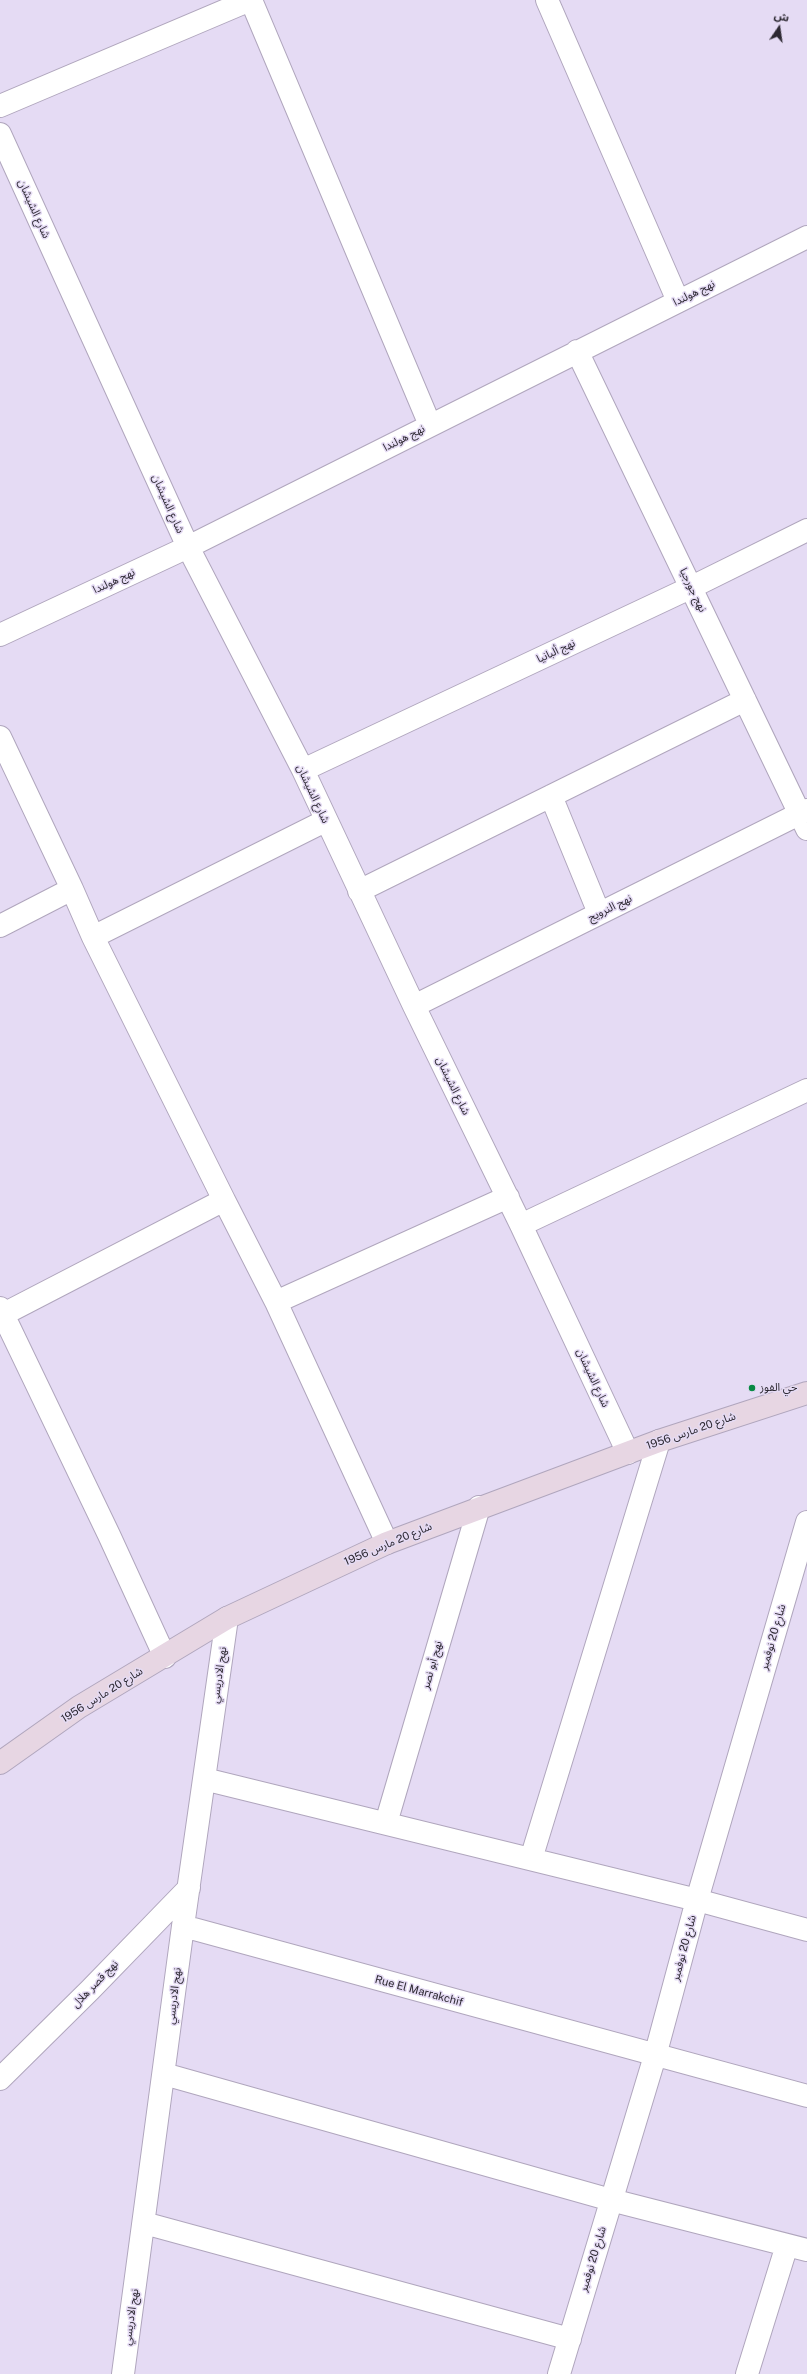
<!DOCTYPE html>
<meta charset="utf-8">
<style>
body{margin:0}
#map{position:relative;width:807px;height:2374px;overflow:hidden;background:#e5dbf4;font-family:"Public Sans","Noto Sans Arabic",sans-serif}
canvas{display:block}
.north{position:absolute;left:759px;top:8px;width:40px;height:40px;-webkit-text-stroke:3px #e5dbf4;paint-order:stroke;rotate:13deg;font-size:11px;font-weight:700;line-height:16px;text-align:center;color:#2d2932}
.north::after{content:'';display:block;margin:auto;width:14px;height:18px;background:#2d2932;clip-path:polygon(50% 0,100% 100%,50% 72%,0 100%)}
</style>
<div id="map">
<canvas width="807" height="2374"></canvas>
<div class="north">ش</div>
</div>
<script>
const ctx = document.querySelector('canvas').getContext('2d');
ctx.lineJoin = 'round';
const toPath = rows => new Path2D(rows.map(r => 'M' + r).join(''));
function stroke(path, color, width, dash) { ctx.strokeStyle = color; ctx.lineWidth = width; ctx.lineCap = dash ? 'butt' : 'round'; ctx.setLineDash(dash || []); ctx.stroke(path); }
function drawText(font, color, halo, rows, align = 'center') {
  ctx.font = font + ' "Public Sans","Noto Sans Arabic",sans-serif'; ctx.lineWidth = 3; ctx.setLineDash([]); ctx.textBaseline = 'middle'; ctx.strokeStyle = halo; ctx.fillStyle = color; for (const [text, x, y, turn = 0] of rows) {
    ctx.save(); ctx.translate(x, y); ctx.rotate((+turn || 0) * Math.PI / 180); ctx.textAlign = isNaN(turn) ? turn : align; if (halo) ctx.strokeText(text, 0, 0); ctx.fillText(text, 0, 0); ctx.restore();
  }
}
const street = toPath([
 [251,0,430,425],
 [547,0,678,301],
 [0,106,250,0],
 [0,134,188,547,303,770,414,1006,521,1225,628,1453],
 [577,351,807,829],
 [0,635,188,547,807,237],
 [0,737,72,889],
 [303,770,692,587,807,530],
 [551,796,599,913],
 [359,891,745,700],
 [0,926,72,889,93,937,224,1200],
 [93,937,325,821],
 [414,1006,807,810],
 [521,1225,807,1090],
 [276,1302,508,1197],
 [0,1308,109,1535,165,1657],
 [0,1316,224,1200,276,1302,387,1543],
 [204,1779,697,1900,807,1930],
 [386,1823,479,1507],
 [531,1859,659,1441],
 [183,1926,807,2096],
 [164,2074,611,2200,807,2250],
 [0,2079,90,1990,189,1888],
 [144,2223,570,2339],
 [123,2374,183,1926,227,1618],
 [559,2374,655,2056,697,1900,807,1522],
 [747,2374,787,2245]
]);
const secondary = toPath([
 [0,1763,79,1707,227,1618,387,1543,659,1441,807,1393]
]);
stroke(street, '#b0a6bd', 24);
stroke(secondary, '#b0a6bd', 24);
stroke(street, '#fff', 22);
stroke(secondary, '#e7d6e3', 22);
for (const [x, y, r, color] of [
 [752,1388,4,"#088944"]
]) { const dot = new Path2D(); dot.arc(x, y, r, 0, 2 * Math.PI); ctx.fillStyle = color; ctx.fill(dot); stroke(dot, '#e5dbf4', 1.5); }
drawText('11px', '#2d2932', '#e5dbf4', [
 ["شارع الشيشان",34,209,66],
 ["نهج هولندا",694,293,-26],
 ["نهج هولندا",404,438,-27],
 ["شارع الشيشان",168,504,66],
 ["نهج هولندا",114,581,-25],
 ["نهج جورجيا",693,590,64],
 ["نهج ألبانيا",556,651,-25],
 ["شارع الشيشان",313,794,65],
 ["نهج النرويج",610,908,-26],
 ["شارع الشيشان",453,1086,64],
 ["شارع الشيشان",593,1378,65],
 ["شارع 20 مارس 1956",691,1431,-19],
 ["شارع 20 مارس 1956",388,1544,-23],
 ["شارع 20 نوفمبر",773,1637,-74],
 ["نهج أبو نصر",432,1665,-74],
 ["نهج الادريسي",219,1675,-82],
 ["شارع 20 مارس 1956",102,1695,-32],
 ["شارع 20 نوفمبر",684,1948,-75],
 ["نهج قصر هلال",95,1984,-46],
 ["Rue El Marrakchif",419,1991,15],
 ["نهج الادريسي",174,1996,-83],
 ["شارع 20 نوفمبر",593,2259,-73],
 ["نهج الادريسي",131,2317,-82]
]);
drawText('11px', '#2d2932', '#e5dbf4', [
 ["حي الفوز",760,1388]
], 'left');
</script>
